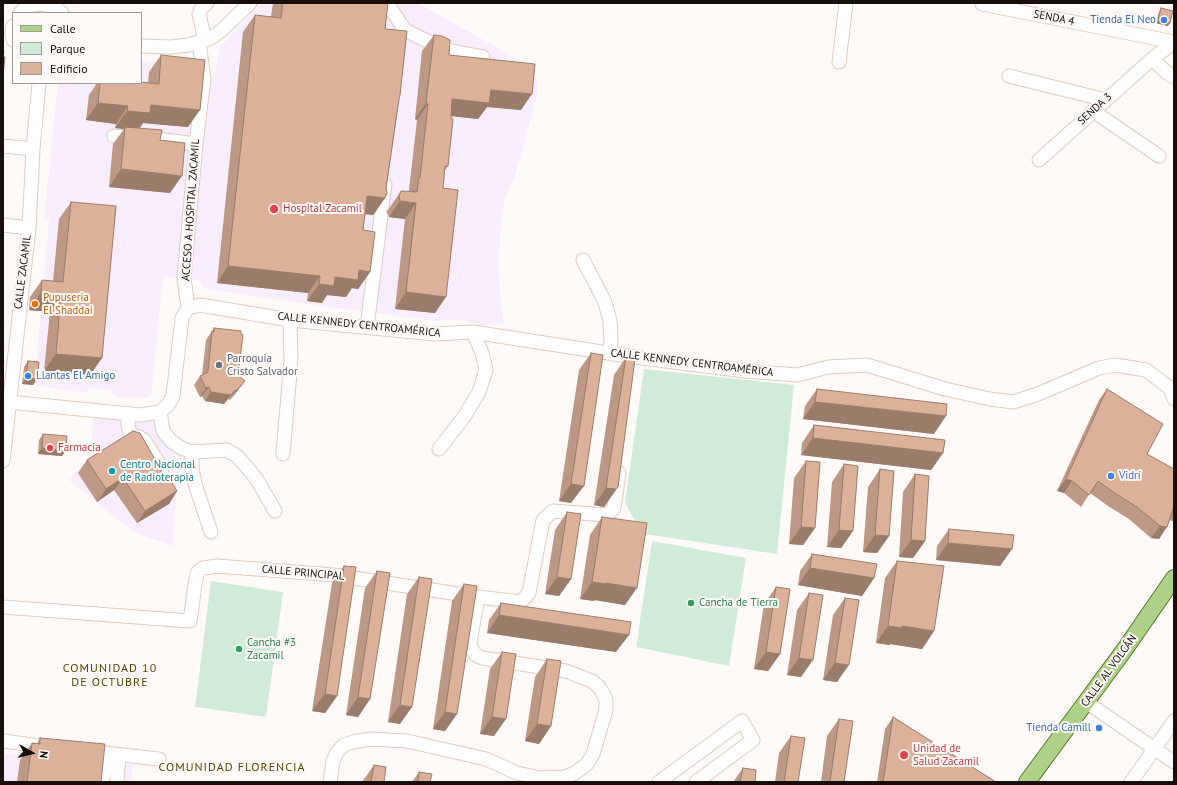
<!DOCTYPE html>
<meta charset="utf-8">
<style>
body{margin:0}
#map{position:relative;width:1177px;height:785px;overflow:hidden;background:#fffaf8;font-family:"PT Sans",sans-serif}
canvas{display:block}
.frame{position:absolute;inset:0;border:4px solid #160f0b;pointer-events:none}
.legend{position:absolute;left:12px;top:12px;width:130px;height:72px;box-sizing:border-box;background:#fffaf8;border:1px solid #a29c99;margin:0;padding:5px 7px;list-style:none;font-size:12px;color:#160f0b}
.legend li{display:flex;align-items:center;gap:8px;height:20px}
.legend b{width:20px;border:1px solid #a29c99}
.north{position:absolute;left:12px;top:733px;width:40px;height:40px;-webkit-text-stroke:3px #fffaf8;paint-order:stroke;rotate:98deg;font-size:11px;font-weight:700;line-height:16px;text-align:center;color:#160f0b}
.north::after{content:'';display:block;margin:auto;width:14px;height:18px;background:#160f0b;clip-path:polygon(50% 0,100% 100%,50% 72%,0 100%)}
</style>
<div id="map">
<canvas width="1177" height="785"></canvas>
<div class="frame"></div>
<ul class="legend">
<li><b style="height:5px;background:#add186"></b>Calle</li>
<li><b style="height:11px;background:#d0ecd9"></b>Parque</li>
<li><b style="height:11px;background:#dcb199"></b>Edificio</li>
</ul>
<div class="north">N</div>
</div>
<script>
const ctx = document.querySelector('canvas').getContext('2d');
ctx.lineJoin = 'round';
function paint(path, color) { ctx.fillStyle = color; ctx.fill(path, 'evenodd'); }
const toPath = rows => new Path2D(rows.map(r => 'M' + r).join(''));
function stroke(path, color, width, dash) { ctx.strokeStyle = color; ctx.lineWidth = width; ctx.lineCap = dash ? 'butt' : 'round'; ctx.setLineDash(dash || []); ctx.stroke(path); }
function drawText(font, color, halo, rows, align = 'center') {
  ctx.font = font + ' "PT Sans",sans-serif'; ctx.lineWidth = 4; ctx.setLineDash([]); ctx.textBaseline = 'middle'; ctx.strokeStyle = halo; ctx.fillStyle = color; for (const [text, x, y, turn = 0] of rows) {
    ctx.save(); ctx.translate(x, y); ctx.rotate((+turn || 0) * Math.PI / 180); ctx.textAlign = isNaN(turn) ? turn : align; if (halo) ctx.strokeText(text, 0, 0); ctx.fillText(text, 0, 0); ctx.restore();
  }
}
paint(toPath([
 [261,3,418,3,535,69,538,93,515,176,504,200,498,259,500,293,504,323,484,326,478,325,463,319,435,321,334,308,206,289,202,287,201,281,163,277,151,396,145,398,118,397,113,395,111,390,90,388,86,392,81,392,39,386,37,385,35,380,49,219,44,218,58,83,141,83,141,61,182,62,194,76,214,80,218,55,220,48,223,44],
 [94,412,150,417,178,462,173,546,133,532,69,480,90,456],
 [3,753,133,765,131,782,3,782]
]), '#f8edfd');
paint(toPath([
 [644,369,794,385,777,554,645,534,631,514,625,502],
 [652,541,746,558,729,666,636,647],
 [211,581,283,592,266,717,195,707]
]), '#d0ecd9');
const minor = toPath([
 [387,3,405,30,445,50,483,57],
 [982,4,1174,42],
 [20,13,25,8,37,4,47,5,56,8,62,13],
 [13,26,12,33,13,40],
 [205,40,199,14,201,9,207,3],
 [141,46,171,47,189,45,205,40,211,38,222,30,250,3],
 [1152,59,1167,73,1174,77],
 [839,62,846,3],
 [1009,76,1106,100],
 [1093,111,1159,156],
 [114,136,165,140,196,144],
 [3,146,33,149],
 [1039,160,1152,59,1174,42],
 [382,206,385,184],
 [3,225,29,228],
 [583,260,605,302,610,321,611,338,610,354],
 [188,308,200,305,290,320,435,334,473,332,634,357,745,371,797,375,828,367,867,365,945,389,990,399,1013,402,1038,394,1099,368,1115,365,1146,370,1170,388,1174,399],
 [367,327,381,216],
 [9,402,140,415,160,412,168,405,173,396,182,318,188,308,184,278,196,144,204,78,199,42],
 [160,412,163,431,171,441,181,448,192,452,227,450,237,456,256,478,275,511],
 [128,413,128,426,130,432,133,436,139,437,144,440,160,465,162,474,160,484],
 [439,449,464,417,479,392,486,370,482,353,473,332],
 [192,452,192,468,195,484,211,532],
 [283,454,291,360,290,320],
 [3,461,29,228,33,149,39,83],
 [3,607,190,621,196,578,198,572,203,568,217,566,334,575,478,597,521,602,529,593,543,520,553,511,607,515,614,508,619,473],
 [1086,702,1174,762],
 [3,741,47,747],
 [86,751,159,759],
 [104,776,107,753],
 [117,782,119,755],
 [330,782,333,761,337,752,344,745,353,742,371,739,407,741,486,759,517,773,540,778,565,777,575,773,587,764,593,754,606,710,606,700,600,688,592,681,566,671,482,658,476,655,471,648,470,642,478,597],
 [659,782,742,721,753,740,696,782],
 [1131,782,1174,721]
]);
const major = toPath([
 [1027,782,1125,649,1174,578]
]);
stroke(minor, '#e0cbc0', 15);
stroke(major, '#547926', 18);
stroke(minor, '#fff', 13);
stroke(major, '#add186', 16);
paint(toPath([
 [273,3,388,3,385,29,399,99,385,198,373,215,365,214,363,230,370,272,358,289,352,288,346,297,327,295,322,303,307,301,308,293,217,283,243,32,255,15,271,17],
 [1161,8,1168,26,1156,23,1159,12],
 [434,35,449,55,521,110,487,107,478,119,451,116,448,166,444,171,443,188,435,313,395,309,405,219,389,217,387,212,390,207,401,191,409,192,409,190,417,120,415,119,422,51],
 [161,55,188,127,143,123,140,128,160,140,170,193,109,187,113,144,124,129,115,128,116,124,86,120,89,95,97,83,148,83,149,72],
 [71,202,102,358,90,375,44,371,50,312,29,310,30,297,42,280,53,281,59,219],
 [214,328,238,375,238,390,230,400,228,399,224,404,205,401,202,396,200,397,194,385,200,376,202,375,206,340],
 [591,353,571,503,559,501,579,370],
 [626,357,618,487,606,504,604,507,594,505,614,375],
 [28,361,37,379,33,385,22,384,24,367],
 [817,389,934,434,803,419,805,406],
 [1107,389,1147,454,1174,469,1174,522,1170,520,1159,539,1151,538,1129,519,1108,506,1090,493,1081,507,1064,493,1057,491,1099,400],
 [814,425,943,453,931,470,801,455,802,443],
 [43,434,66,450,62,456,38,454,39,440],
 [87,460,161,474,164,478,177,491,169,504,137,523,114,490,97,502,78,473],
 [806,461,815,528,803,545,789,544,794,478],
 [844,464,853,531,841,548,827,547,832,482],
 [880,469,889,536,877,553,863,552,868,487],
 [915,474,925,541,913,558,899,557,903,492],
 [567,512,571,579,559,596,545,594,555,530],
 [602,517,625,605,595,600,594,601,580,599,590,535],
 [949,529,1012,549,1000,566,936,560,937,546],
 [812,554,874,578,862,596,798,585,800,571],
 [897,561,934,631,922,649,890,644,890,645,876,643,885,578],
 [344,566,337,696,325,713,312,711,332,583],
 [377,571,370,699,358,717,346,715,365,588],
 [419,577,400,724,388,722,407,594],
 [464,584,457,714,445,731,433,729,452,601],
 [776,587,780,654,768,671,754,669,764,604],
 [809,593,801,677,787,675,797,610],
 [845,598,837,682,823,680,833,615],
 [501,603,616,652,487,633,489,620],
 [502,652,494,736,480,734,490,669],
 [547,659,551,726,539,744,525,741,535,677],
 [893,717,996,782,877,782,885,729],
 [839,719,844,782,821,782,827,736],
 [791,736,798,782,775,782,779,753],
 [40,738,101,782,17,782,20,760,32,743,37,743],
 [374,765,384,782,362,782],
 [743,768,755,782,733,782],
 [419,772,430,782,412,782]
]), '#bd9884');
paint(toPath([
 [1158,20,1170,23,1168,26,1156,23],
 [491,90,532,94,521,110,487,107,478,119,441,115,452,99],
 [98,103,128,106,116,124,86,120],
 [426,103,428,104,417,120,415,119],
 [151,105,200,110,188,127,143,123,138,130,125,127,124,129,115,128,127,111],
 [121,169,182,176,170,193,109,187],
 [367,196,385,198,373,215,355,213],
 [400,201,416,203,405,219,389,217],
 [228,266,320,276,308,293,217,283],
 [359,270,370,272,358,289,352,288,346,297,327,295,322,303,307,301,319,284,335,277],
 [406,292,446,297,435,313,395,309],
 [41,293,61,295,50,312,29,310],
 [56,354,102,358,90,375,44,371],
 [26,378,37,379,33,385,22,384],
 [245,381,238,390,230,400,236,391],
 [209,387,202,396,200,397,206,388],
 [235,390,224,404,205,401,211,392],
 [815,402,946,416,934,434,803,419],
 [813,438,943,453,931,470,801,455],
 [42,448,66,450,62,456,38,454],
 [123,478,114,490,97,502,106,489],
 [1066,479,1072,481,1064,493,1057,491],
 [571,484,584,486,571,503,559,501],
 [618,487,606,504,604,507,594,505,606,488],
 [177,491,169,504,137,523,145,511],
 [1160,526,1167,527,1159,539,1151,538],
 [801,527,815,528,803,545,789,544],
 [839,530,853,531,841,548,827,547],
 [875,535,889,536,877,553,863,552],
 [911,540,925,541,913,558,899,557],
 [948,543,1012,549,1000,566,936,560],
 [810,568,874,578,862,596,798,585],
 [557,577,571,579,559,596,545,594],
 [592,582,606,583,637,588,625,605,595,600,594,601,580,599],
 [499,615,629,635,616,652,487,633],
 [888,626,902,626,934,631,922,649,890,644,890,645,876,643],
 [766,652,780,654,768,671,754,669],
 [799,658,813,660,801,677,787,675],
 [835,663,849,665,837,682,823,680],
 [325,694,337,696,325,713,312,711],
 [358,697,370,699,358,717,346,715],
 [400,705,412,707,400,724,388,722],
 [445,712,457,714,445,731,433,729],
 [492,717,506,719,494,736,480,734],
 [537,724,551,726,539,744,525,741]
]), '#9a7c6b');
const building = toPath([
 [283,3,388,3,385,29,407,31,400,95,399,99,386,188,387,193,385,198,367,196,363,230,375,232,370,272,359,270,358,280,335,277,334,286,319,284,320,276,228,266,255,15,281,18,283,3],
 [1161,8,1173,11,1170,23,1158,20,1161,8],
 [434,35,442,36,450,40,449,55,535,64,532,94,491,90,489,103,452,99,451,118,453,119,448,166,445,166,443,188,458,190,446,297,406,292,416,203,400,201,399,196,401,191,417,192,419,177,420,178,428,104,426,103,434,35],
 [3,51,4,51,3,57,5,57,3,75,3,51],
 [161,55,205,60,200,110,151,105,150,113,127,111,128,106,98,103,100,83,141,83,141,82,159,84,161,55],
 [125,127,162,130,160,140,185,143,182,176,121,169,125,127],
 [71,202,116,206,102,358,56,354,61,295,41,293,42,280,63,282,71,202],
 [214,328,241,331,241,334,243,335,238,375,245,381,236,391,235,390,231,395,211,392,209,387,206,388,200,376,208,372,212,331,214,332,214,328],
 [591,353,603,355,584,486,571,484,591,353],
 [626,357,635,359,618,487,616,489,606,488,626,357],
 [28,361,39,362,37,379,26,378,28,361],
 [817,389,947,404,946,416,815,402,817,389],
 [1107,389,1163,424,1147,454,1174,469,1174,506,1167,527,1160,526,1137,507,1116,494,1098,481,1089,495,1072,481,1066,479,1107,389],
 [814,425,945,440,943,453,813,438,814,425],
 [133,431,140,433,161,470,161,474,164,478,170,479,177,491,145,511,123,478,106,489,87,460,133,431],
 [43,434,67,436,66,450,42,448,43,434],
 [806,461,820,462,815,528,801,527,806,461],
 [844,464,858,466,853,531,839,530,844,464],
 [880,469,894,471,889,536,875,535,880,469],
 [915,474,929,476,925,541,911,540,915,474],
 [567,512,581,514,571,579,557,577,567,512],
 [602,517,647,523,637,588,606,583,606,584,592,582,602,517],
 [949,529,1014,535,1012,549,948,543,949,529],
 [812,554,877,564,874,578,810,568,812,554],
 [897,561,944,566,934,631,902,626,902,628,888,626,897,561],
 [344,566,356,567,337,696,325,694,344,566],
 [377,571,390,573,370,699,358,697,377,571],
 [419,577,432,579,412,707,400,705,419,577],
 [464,584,477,586,457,714,445,712,464,584],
 [776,587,790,589,780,654,766,652,776,587],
 [809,593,823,595,813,660,799,658,809,593],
 [845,598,859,600,849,665,835,663,845,598],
 [501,603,631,622,629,635,499,615,501,603],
 [502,652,516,654,506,719,492,717,502,652],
 [547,659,561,661,551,726,537,724,547,659],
 [893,717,996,782,883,782,893,717],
 [839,719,853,721,844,782,830,782,839,719],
 [791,736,805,738,798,782,784,782,791,736],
 [40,738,105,744,101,782,27,782,32,743,40,744,40,738],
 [374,765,386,767,384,782,371,782,374,765],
 [743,768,756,770,755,782,740,782,743,768],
 [419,772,432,774,430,782,418,782,419,772]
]);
paint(building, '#dcb199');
stroke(building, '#9a7c6b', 1);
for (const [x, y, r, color] of [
 [1164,20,4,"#3f7fe0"],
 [274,209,5,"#e0444e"],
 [35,304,4,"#e8710a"],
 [219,365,4,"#6b7280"],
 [28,376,4,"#3f7fe0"],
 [50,448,4,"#e0444e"],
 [112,471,4,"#0f9aa8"],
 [1111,476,4,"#3f7fe0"],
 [691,603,4,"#2e9e5b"],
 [239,649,4,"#2e9e5b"],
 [1099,728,4,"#3f7fe0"],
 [904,755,5,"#e0444e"]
]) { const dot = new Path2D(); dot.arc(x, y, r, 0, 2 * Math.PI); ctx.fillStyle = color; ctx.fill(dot); stroke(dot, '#fffaf8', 1.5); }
drawText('11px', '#160f0b', '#fffaf8', [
 ["SENDA 4",1054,18,11],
 ["SENDA 3",1095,109,-42],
 ["ACCESO A HOSPITAL ZACAMIL",191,210,-86],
 ["CALLE ZACAMIL",23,272,-83],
 ["CALLE KENNEDY CENTROAMÉRICA",359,325,6],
 ["CALLE KENNEDY CENTROAMÉRICA",692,363,7],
 ["CALLE PRINCIPAL",303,573,5],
 ["CALLE AL VOLCÁN",1109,671,-54]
]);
drawText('11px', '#366cbe', '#fffaf8', [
 ["Tienda El Neo",1156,20],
 ["Llantas El Amigo",36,376,"left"],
 ["Vidrí",1119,476,"left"],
 ["Tienda Camill",1091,728]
], 'right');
drawText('11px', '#be3a42', '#fffaf8', [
 ["Hospital Zacamil",283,209],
 ["Farmacia",58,448],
 ["Unidad de",913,749],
 ["Salud Zacamil",913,762]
], 'left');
drawText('11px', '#c56008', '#fffaf8', [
 ["Pupuseria",43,298],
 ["El Shaddai",43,311]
], 'left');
drawText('11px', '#5b616d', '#fffaf8', [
 ["Parroquia",227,359],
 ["Cristo Salvador",227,372]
], 'left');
drawText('11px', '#0d838f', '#fffaf8', [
 ["Centro Nacional",120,465],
 ["de Radioterapia",120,478]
], 'left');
drawText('11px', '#27864d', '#fffaf8', [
 ["Cancha de Tierra",699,603],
 ["Cancha #3",247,643],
 ["Zacamil",247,656]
], 'left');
ctx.letterSpacing = '1px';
drawText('12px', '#554603', '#fffaf8', [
 ["COMUNIDAD 10",110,669],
 ["DE OCTUBRE",110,683],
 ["COMUNIDAD FLORENCIA",232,768]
]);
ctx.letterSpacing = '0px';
</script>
